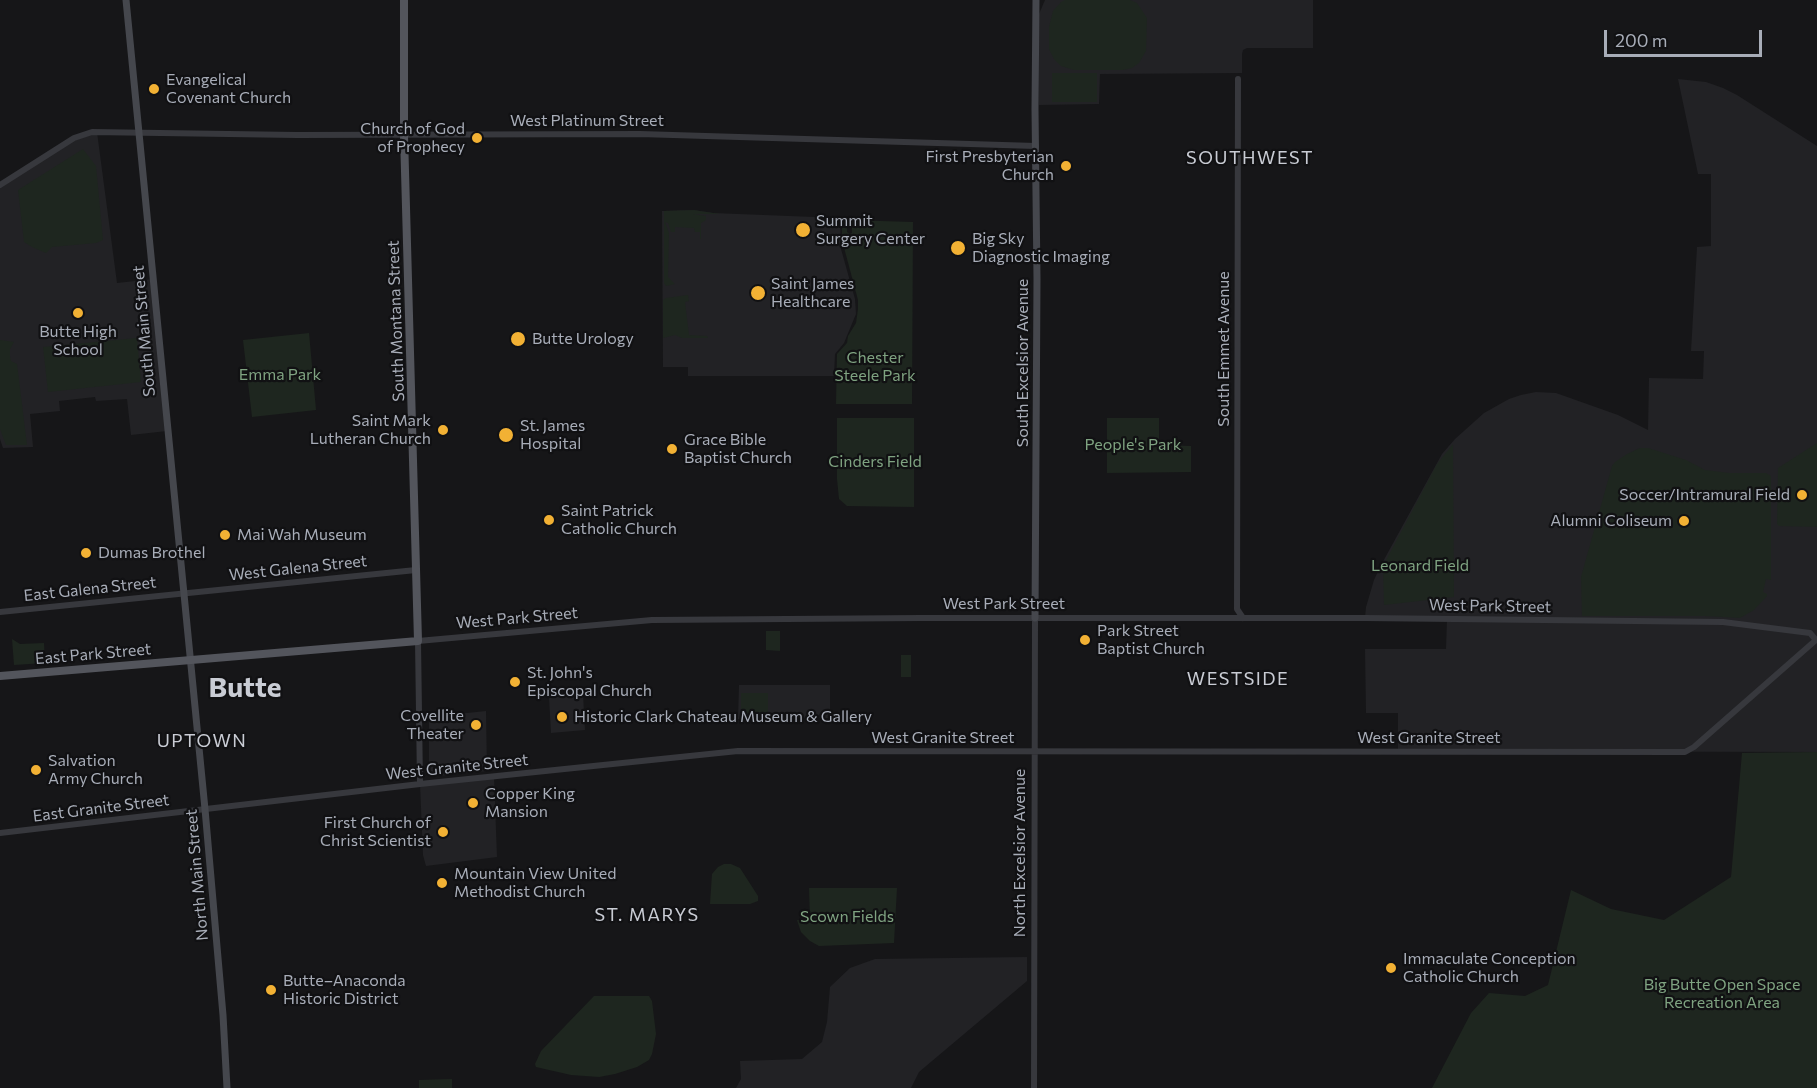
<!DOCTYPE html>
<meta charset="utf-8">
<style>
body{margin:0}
#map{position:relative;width:1817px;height:1088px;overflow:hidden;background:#161618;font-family:Commissioner,sans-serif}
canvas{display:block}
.scale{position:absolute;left:1604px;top:30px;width:158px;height:27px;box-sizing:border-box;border:3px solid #a8adb8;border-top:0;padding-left:8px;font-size:18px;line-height:21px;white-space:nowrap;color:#a8adb8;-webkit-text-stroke:4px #111113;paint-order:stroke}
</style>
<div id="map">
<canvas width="1817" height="1088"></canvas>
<div class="scale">200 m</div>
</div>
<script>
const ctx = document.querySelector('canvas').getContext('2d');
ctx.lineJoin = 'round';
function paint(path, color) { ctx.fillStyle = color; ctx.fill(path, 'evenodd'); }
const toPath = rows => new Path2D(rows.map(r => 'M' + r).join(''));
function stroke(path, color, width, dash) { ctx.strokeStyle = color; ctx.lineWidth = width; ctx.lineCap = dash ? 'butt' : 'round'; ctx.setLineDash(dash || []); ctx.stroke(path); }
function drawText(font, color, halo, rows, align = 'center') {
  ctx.font = font + ' Commissioner,sans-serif'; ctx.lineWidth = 4.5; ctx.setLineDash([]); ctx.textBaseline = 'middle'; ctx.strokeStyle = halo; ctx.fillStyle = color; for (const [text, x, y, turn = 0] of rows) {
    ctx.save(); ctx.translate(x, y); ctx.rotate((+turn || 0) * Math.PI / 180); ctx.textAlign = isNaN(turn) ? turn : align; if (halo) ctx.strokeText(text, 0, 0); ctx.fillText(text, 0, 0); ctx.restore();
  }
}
paint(toPath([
 [1045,0,1313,0,1313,48,1247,48,1243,50,1242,54,1242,73,1100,74,1099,104,1039,105,1039,14],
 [1678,79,1706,82,1723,88,1737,95,1817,146,1817,752,1398,751,1398,713,1366,713,1365,649,1446,649,1447,619,1365,618,1366,607,1374,580,1380,567,1442,454,1455,439,1484,413,1509,399,1521,395,1536,392,1556,393,1618,415,1648,430,1649,378,1703,379,1704,351,1691,351,1697,247,1711,246,1711,174,1698,174],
 [97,132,117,283,153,279,167,431,131,435,127,399,96,401,95,397,59,401,60,411,30,414,33,447,3,448,0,439,0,185,82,134],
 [693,210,713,213,840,218,841,249,855,299,856,314,844,343,835,354,834,376,688,376,688,367,663,367,662,211],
 [739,685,830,685,830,718,738,719],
 [583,694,585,730,551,733,549,697],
 [486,711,487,771,429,777,429,717],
 [494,777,497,857,426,866,423,855,420,784],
 [1027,957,1027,981,919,1072,911,1088,736,1088,741,1079,740,1061,802,1059,822,1042,827,1022,830,987,850,968,875,959]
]), '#222225');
paint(toPath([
 [1065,0,1130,0,1137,3,1147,18,1146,51,1139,63,1132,68,1123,70,1074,70,1061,66,1054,59,1049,49,1049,27,1053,11,1061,2],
 [1052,73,1097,73,1097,102,1052,102],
 [83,149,96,166,103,240,96,243,52,247,46,253,32,247,24,242,18,190],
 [694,210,720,214,693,214,706,216,706,220,701,223,701,239,700,239,700,232,695,232,694,228,675,227,675,232,671,232,668,223,665,222,669,233,668,277,675,284,666,286,664,283,664,211],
 [846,218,847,220,847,232,850,234,852,233,852,225,848,224,849,220,913,222,912,404,836,404,837,354,847,343,848,336,856,323,858,309,858,300,842,240,842,219],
 [688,295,689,301,685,302,689,335,707,336,708,338,682,338,675,335,663,338,663,300,666,298],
 [309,333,316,410,252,417,243,340],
 [137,338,141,382,48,392,43,347],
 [0,340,14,342,10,349,10,356,11,361,17,364,27,445,6,445,0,429],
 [837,418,914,418,914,507,847,506,839,499,837,479],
 [1107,418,1159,418,1159,445,1191,446,1191,472,1107,473],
 [1817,443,1817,527,1779,526,1777,524,1778,468],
 [1453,444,1454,597,1384,605,1383,566,1437,464],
 [1640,448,1648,448,1686,460,1705,470,1729,473,1766,473,1771,476,1771,580,1766,579,1763,592,1767,594,1767,596,1754,610,1740,618,1705,616,1582,616,1581,577,1612,466,1615,462,1627,454],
 [766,631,780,631,780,651,766,650],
 [12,639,20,644,44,643,45,663,14,665],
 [901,655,911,655,911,677,901,677],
 [741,693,768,693,768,716,741,716],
 [1817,752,1817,1088,1432,1088,1471,1013,1489,993,1525,996,1548,985,1571,890,1611,909,1664,920,1731,877,1742,753],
 [724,864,731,864,740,868,758,896,758,901,750,904,710,904,712,874,718,867],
 [809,888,897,888,894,943,819,946,810,941,801,932,797,920,810,920],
 [594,996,649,996,652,1001,656,1034,652,1054,649,1060,637,1067,615,1074,599,1077,571,1075,536,1067,535,1064,541,1051],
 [452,1079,452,1088,419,1088,419,1080]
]), '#1e261f');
stroke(toPath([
 [1238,79,1237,609,1243,618],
 [0,185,74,138,92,132,297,135,640,134,1036,146],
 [0,612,416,570],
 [0,833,420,784,738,751,1685,752,1694,747,1816,640,1810,633,1723,622,1365,618,921,618,652,620,418,641,420,784],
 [1034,1088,1035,618]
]), '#37383d', 6);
stroke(toPath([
 [126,0,205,809,223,1015,227,1088],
 [1035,618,1037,279,1035,109,1036,0]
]), '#45474d', 7);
stroke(toPath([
 [0,676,418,641,404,135,404,0]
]), '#53555c', 8);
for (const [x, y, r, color] of [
 [154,89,6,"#f2b134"],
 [477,138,6,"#f2b134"],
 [1066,166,6,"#f2b134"],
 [803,230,8,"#f2b134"],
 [958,248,8,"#f2b134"],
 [758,293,8,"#f2b134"],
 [78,313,6,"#f2b134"],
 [518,339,8,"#f2b134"],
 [443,430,6,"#f2b134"],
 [506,435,8,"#f2b134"],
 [672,449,6,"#f2b134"],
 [1802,495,6,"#f2b134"],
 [549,520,6,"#f2b134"],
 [1684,521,6,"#f2b134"],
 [225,535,6,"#f2b134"],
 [86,553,6,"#f2b134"],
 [1085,640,6,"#f2b134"],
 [515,682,6,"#f2b134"],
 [562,717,6,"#f2b134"],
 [476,725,6,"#f2b134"],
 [36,770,6,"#f2b134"],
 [473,803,6,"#f2b134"],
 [443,832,6,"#f2b134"],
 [442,883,6,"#f2b134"],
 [1391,968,6,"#f2b134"],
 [271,990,6,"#f2b134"]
]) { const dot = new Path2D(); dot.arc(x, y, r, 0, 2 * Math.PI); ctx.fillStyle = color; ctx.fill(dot); stroke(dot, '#111113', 2); }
drawText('16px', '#a8adb8', '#111113', [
 ["Evangelical",166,80],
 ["Covenant Church",166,98],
 ["Church of God",465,129,"right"],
 ["of Prophecy",465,147,"right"],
 ["First Presbyterian",1054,157,"right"],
 ["Church",1054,175,"right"],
 ["Summit",816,221],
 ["Surgery Center",816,239],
 ["Big Sky",972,239],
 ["Diagnostic Imaging",972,257],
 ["Saint James",771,284],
 ["Healthcare",771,302],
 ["Butte High",78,332,"center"],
 ["School",78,350,"center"],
 ["Butte Urology",532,339],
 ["Saint Mark",431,421,"right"],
 ["Lutheran Church",431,439,"right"],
 ["St. James",520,426],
 ["Hospital",520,444],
 ["Grace Bible",684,440],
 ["Baptist Church",684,458],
 ["Soccer/Intramural Field",1790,495,"right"],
 ["Saint Patrick",561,511],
 ["Catholic Church",561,529],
 ["Alumni Coliseum",1672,521,"right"],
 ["Mai Wah Museum",237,535],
 ["Dumas Brothel",98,553],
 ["Park Street",1097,631],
 ["Baptist Church",1097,649],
 ["St. John's",527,673],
 ["Episcopal Church",527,691],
 ["Covellite",464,716,"right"],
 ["Theater",464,734,"right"],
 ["Historic Clark Chateau Museum & Gallery",574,717],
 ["Salvation",48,761],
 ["Army Church",48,779],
 ["Copper King",485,794],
 ["Mansion",485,812],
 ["First Church of",431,823,"right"],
 ["Christ Scientist",431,841,"right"],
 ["Mountain View United",454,874],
 ["Methodist Church",454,892],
 ["Immaculate Conception",1403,959],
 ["Catholic Church",1403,977],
 ["Butte–Anaconda",283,981],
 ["Historic District",283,999]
], 'left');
drawText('16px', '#a8adb8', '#111113', [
 ["West Platinum Street",587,121],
 ["South Montana Street",396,321,-92],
 ["South Main Street",144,331,-95],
 ["South Emmet Avenue",1224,349,-90],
 ["South Excelsior Avenue",1023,363,-90],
 ["West Galena Street",298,568,-6],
 ["East Galena Street",90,589,-6],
 ["West Park Street",1004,604],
 ["West Park Street",1490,606,1],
 ["West Park Street",517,618,-5],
 ["East Park Street",93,654,-5],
 ["West Granite Street",943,738],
 ["West Granite Street",1429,738],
 ["West Granite Street",457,767,-6],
 ["East Granite Street",101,808,-7],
 ["North Excelsior Avenue",1020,853,-90],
 ["North Main Street",197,875,-95]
]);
drawText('16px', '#7fa381', '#111113', [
 ["Chester",875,358],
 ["Steele Park",875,376],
 ["Emma Park",280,375],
 ["People's Park",1133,445],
 ["Cinders Field",875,462],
 ["Leonard Field",1420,566],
 ["Scown Fields",847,917],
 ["Big Butte Open Space",1722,985],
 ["Recreation Area",1722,1003]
]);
ctx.letterSpacing = '1.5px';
drawText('18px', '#c9ccd4', '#111113', [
 ["SOUTHWEST",1250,158],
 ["WESTSIDE",1238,679],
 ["UPTOWN",202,741],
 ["ST. MARYS",647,915]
]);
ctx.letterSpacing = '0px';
drawText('bold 28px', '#c9ccd4', '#111113', [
 ["Butte",245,688]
]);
</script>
